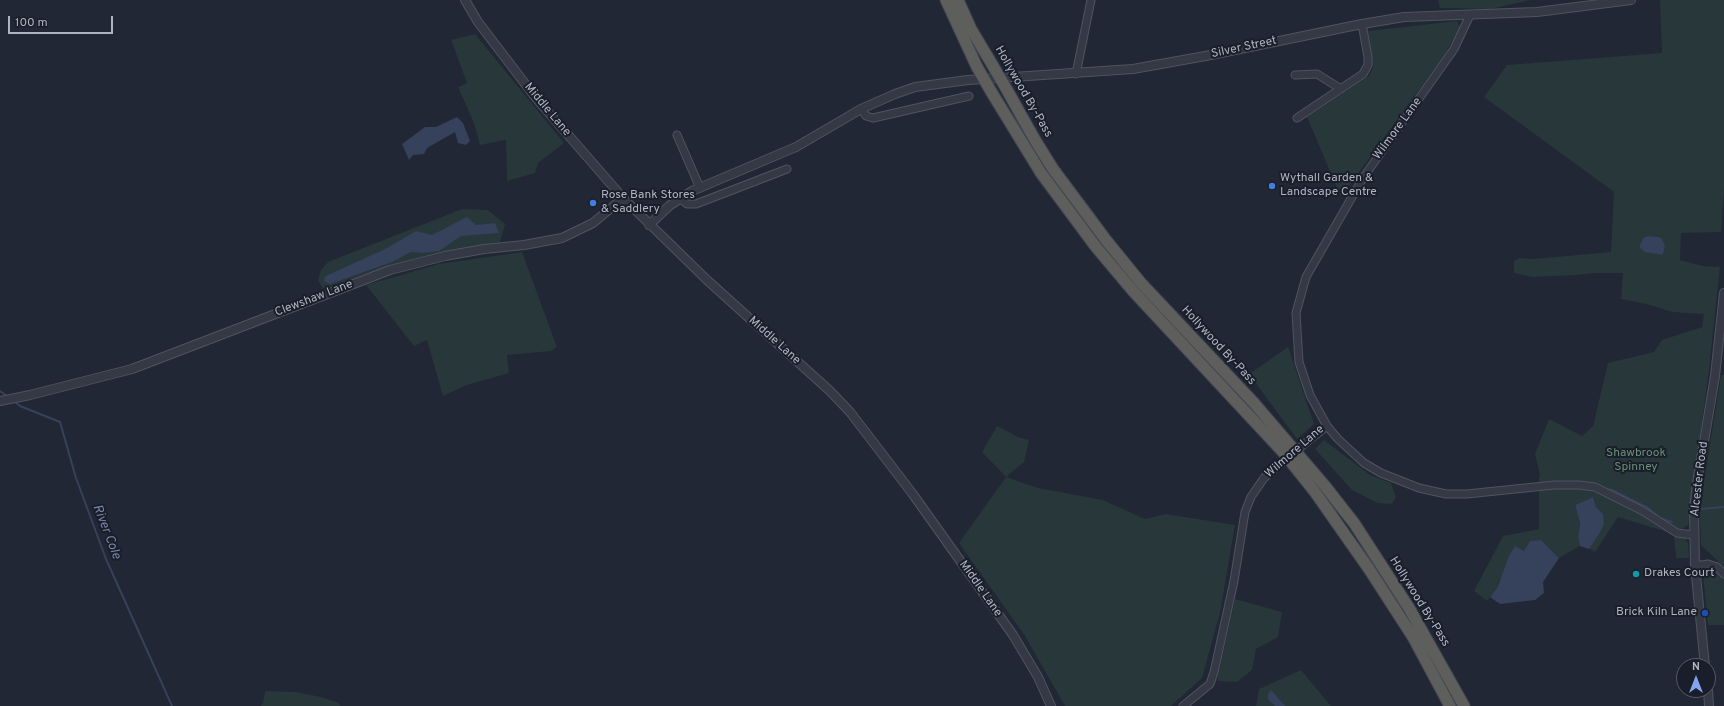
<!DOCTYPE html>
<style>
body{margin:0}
#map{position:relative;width:1724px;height:706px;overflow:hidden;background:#212734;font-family:Overpass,sans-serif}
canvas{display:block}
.north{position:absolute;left:1676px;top:658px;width:40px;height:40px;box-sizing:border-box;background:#1a1e2a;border:1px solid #555a67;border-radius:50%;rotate:0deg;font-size:11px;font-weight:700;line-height:16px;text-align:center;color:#aeb4c2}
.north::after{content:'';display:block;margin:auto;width:14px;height:18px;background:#86a3ef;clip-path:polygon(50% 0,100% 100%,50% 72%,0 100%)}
.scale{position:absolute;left:8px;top:16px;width:105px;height:18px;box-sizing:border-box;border:2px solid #aeb4c2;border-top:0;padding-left:5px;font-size:12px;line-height:14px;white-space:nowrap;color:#aeb4c2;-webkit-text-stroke:3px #1a1e2a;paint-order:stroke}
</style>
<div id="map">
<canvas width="1724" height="706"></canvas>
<div class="north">N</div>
<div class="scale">100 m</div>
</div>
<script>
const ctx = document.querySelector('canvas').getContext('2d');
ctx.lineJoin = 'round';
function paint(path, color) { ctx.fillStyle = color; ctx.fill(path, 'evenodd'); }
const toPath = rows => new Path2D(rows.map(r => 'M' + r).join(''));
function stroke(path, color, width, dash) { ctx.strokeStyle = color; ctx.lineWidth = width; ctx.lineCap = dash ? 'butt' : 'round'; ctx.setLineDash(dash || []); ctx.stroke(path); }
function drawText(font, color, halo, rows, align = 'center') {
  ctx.font = font + ' Overpass,sans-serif'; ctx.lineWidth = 4; ctx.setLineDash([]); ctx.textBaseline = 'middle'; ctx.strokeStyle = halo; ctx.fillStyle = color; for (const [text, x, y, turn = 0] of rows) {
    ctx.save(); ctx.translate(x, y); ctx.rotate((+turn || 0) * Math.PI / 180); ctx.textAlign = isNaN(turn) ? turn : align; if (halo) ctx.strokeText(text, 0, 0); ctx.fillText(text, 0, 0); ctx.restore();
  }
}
paint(toPath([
 [1438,0,1531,0,1490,9,1440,8],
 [1660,0,1724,0,1724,190,1721,232,1681,233,1680,260,1703,266,1720,267,1709,370,1688,525,1674,534,1685,538,1688,543,1689,558,1676,558,1674,534,1618,517,1595,552,1589,549,1598,536,1603,514,1596,507,1593,497,1575,505,1580,523,1578,537,1580,546,1559,558,1541,540,1524,551,1499,580,1497,588,1487,601,1474,591,1503,536,1539,529,1539,479,1540,475,1535,454,1549,419,1582,436,1593,426,1608,363,1654,352,1662,340,1702,327,1704,314,1672,312,1647,304,1621,299,1623,273,1595,273,1576,275,1532,277,1514,273,1514,261,1519,258,1533,259,1611,252,1614,192,1484,97,1507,65,1662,53],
 [1648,236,1659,237,1665,246,1663,255,1639,247,1643,238],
 [1457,21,1460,27,1445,54,1341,197,1307,117,1369,76,1373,68,1368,31],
 [475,34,564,143,538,163,535,173,507,181,506,140,480,145,474,123,458,87,467,83,451,40],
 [462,209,488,210,505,224,500,242,426,256,383,268,323,289,318,280,321,270,328,262],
 [522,252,557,347,551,351,507,355,509,373,467,385,443,396,427,340,414,346,366,285,439,264],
 [1288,347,1314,424,1297,439,1249,374],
 [1721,375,1724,375,1724,567,1701,545,1700,517,1704,482],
 [997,426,1018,437,1029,440,1024,462,1006,477,1038,488,1103,500,1145,519,1166,514,1235,525,1220,613,1202,678,1171,706,1065,706,1025,636,959,543,1006,477,982,452],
 [1324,440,1370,475,1391,483,1396,497,1392,504,1377,503,1352,490,1315,449],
 [1711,569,1718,572,1724,578,1724,625,1708,625,1703,573,1706,570],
 [1235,599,1282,612,1278,637,1256,649,1252,670,1237,682,1217,681],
 [1301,670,1331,706,1256,706,1259,689],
 [265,691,296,692,321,697,339,703,340,706,261,706,263,703]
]), '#27373a');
paint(toPath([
 [457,117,463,123,470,141,466,145,458,143,455,132,427,148,424,154,413,155,409,160,402,144,425,127,436,127],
 [467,217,476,225,495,223,499,233,461,236,439,251,423,253,411,252,392,262,330,284,324,281,325,277,328,275,385,249,416,231,432,235],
 [1648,236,1659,237,1662,239,1665,246,1663,255,1645,252,1639,247,1643,238],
 [1593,497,1596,507,1603,514,1604,524,1598,536,1589,549,1580,546,1578,537,1580,523,1575,505],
 [1541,540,1559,558,1543,582,1544,593,1535,600,1500,604,1490,597,1497,588,1509,556,1515,546,1524,551,1530,541],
 [1271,690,1285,706,1275,706,1268,699,1268,694]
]), '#36415b');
stroke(toPath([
 [0,391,7,396],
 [14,401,20,406,60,422,76,478,106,559,172,706],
 [1610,489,1648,508,1660,518,1672,522],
 [1700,509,1724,507]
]), '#36415b', 2);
const minor = toPath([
 [1470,15,1454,49,1363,178,1306,277,1296,313,1299,362,1310,395,1327,426,1338,439,1364,463,1381,473,1419,488,1446,494,1467,494,1554,485,1579,485,1595,487,1643,511,1677,533,1694,535],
 [1076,74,1091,0],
 [1295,75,1317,74,1341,89],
 [861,109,866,116,873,118,969,96],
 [1297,118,1363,74,1368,65,1368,57,1362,24],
 [677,135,700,188],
 [679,198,687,204,696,204,787,169],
 [1308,441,1327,426],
 [1695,566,1708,564,1717,567,1724,574],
 [1183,706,1210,684,1214,672,1234,581,1245,512,1251,497,1264,478]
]);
const tertiary = toPath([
 [465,0,478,22,536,98,623,198,707,280,830,391,850,412,912,493,1013,635,1038,677,1051,706],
 [649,225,669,206,692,191,796,147,861,109,895,94,915,87,968,80,1133,69,1211,55,1362,24,1404,17,1537,12,1631,0],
 [0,401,30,395,132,369,390,270,445,256,484,249,524,245,562,238,593,223,623,198],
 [1705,666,1695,566,1694,509,1697,483,1715,376,1724,293],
 [1708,690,1709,706]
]);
const trunk = toPath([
 [946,0,977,67],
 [958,0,971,29,993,66],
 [1007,90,1035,140,1053,169,1106,240,1141,283,1254,403,1325,486,1354,523,1409,608,1464,706],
 [992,93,1041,173,1096,247,1133,291,1283,452,1315,492,1369,569,1413,637,1450,706]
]);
stroke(minor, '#4f5460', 9);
stroke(tertiary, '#4f5460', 10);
stroke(trunk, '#3f4450', 13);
stroke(minor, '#343945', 7);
stroke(tertiary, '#343945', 8);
stroke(trunk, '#5e5e5c', 11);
const minorBridge = toPath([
 [1264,478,1308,441]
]);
const trunkBridge = toPath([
 [993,66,1007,90],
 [977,67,992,93]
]);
stroke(minorBridge, '#4f5460', 9, []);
stroke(trunkBridge, '#3f4450', 13, []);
stroke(minorBridge, '#343945', 7);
stroke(trunkBridge, '#5e5e5c', 11);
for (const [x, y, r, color] of [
 [1272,186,4,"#3f7fe0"],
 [593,203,4,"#3f7fe0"],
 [1636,574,4,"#0f9aa8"],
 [1705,613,4,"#1a4fb4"]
]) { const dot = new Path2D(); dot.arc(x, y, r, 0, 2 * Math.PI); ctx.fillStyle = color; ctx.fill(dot); stroke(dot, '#1a1e2a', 1.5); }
drawText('12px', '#aeb4c2', '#1a1e2a', [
 ["Silver Street",1244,48,-12],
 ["Hollywood By-Pass",1023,92,60],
 ["Middle Lane",547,110,50],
 ["Wilmore Lane",1398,129,-54],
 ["Clewshaw Lane",314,299,-21],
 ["Middle Lane",774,341,42],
 ["Hollywood By-Pass",1218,346,47],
 ["Wilmore Lane",1295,452,-41],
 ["Alcester Road",1700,479,-83],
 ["Middle Lane",980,589,55],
 ["Hollywood By-Pass",1419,602,58]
]);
drawText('12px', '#aeb4c2', '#1a1e2a', [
 ["Wythall Garden &",1280,179],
 ["Landscape Centre",1280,193],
 ["Rose Bank Stores",601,196],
 ["& Saddlery",601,210],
 ["Drakes Court",1644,574],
 ["Brick Kiln Lane",1697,613,"right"]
], 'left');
drawText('12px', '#689076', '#1a1e2a', [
 ["Shawbrook",1636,454],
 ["Spinney",1636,468]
]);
drawText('italic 13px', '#7887a9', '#1a1e2a', [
 ["River Cole",106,532,69]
]);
</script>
